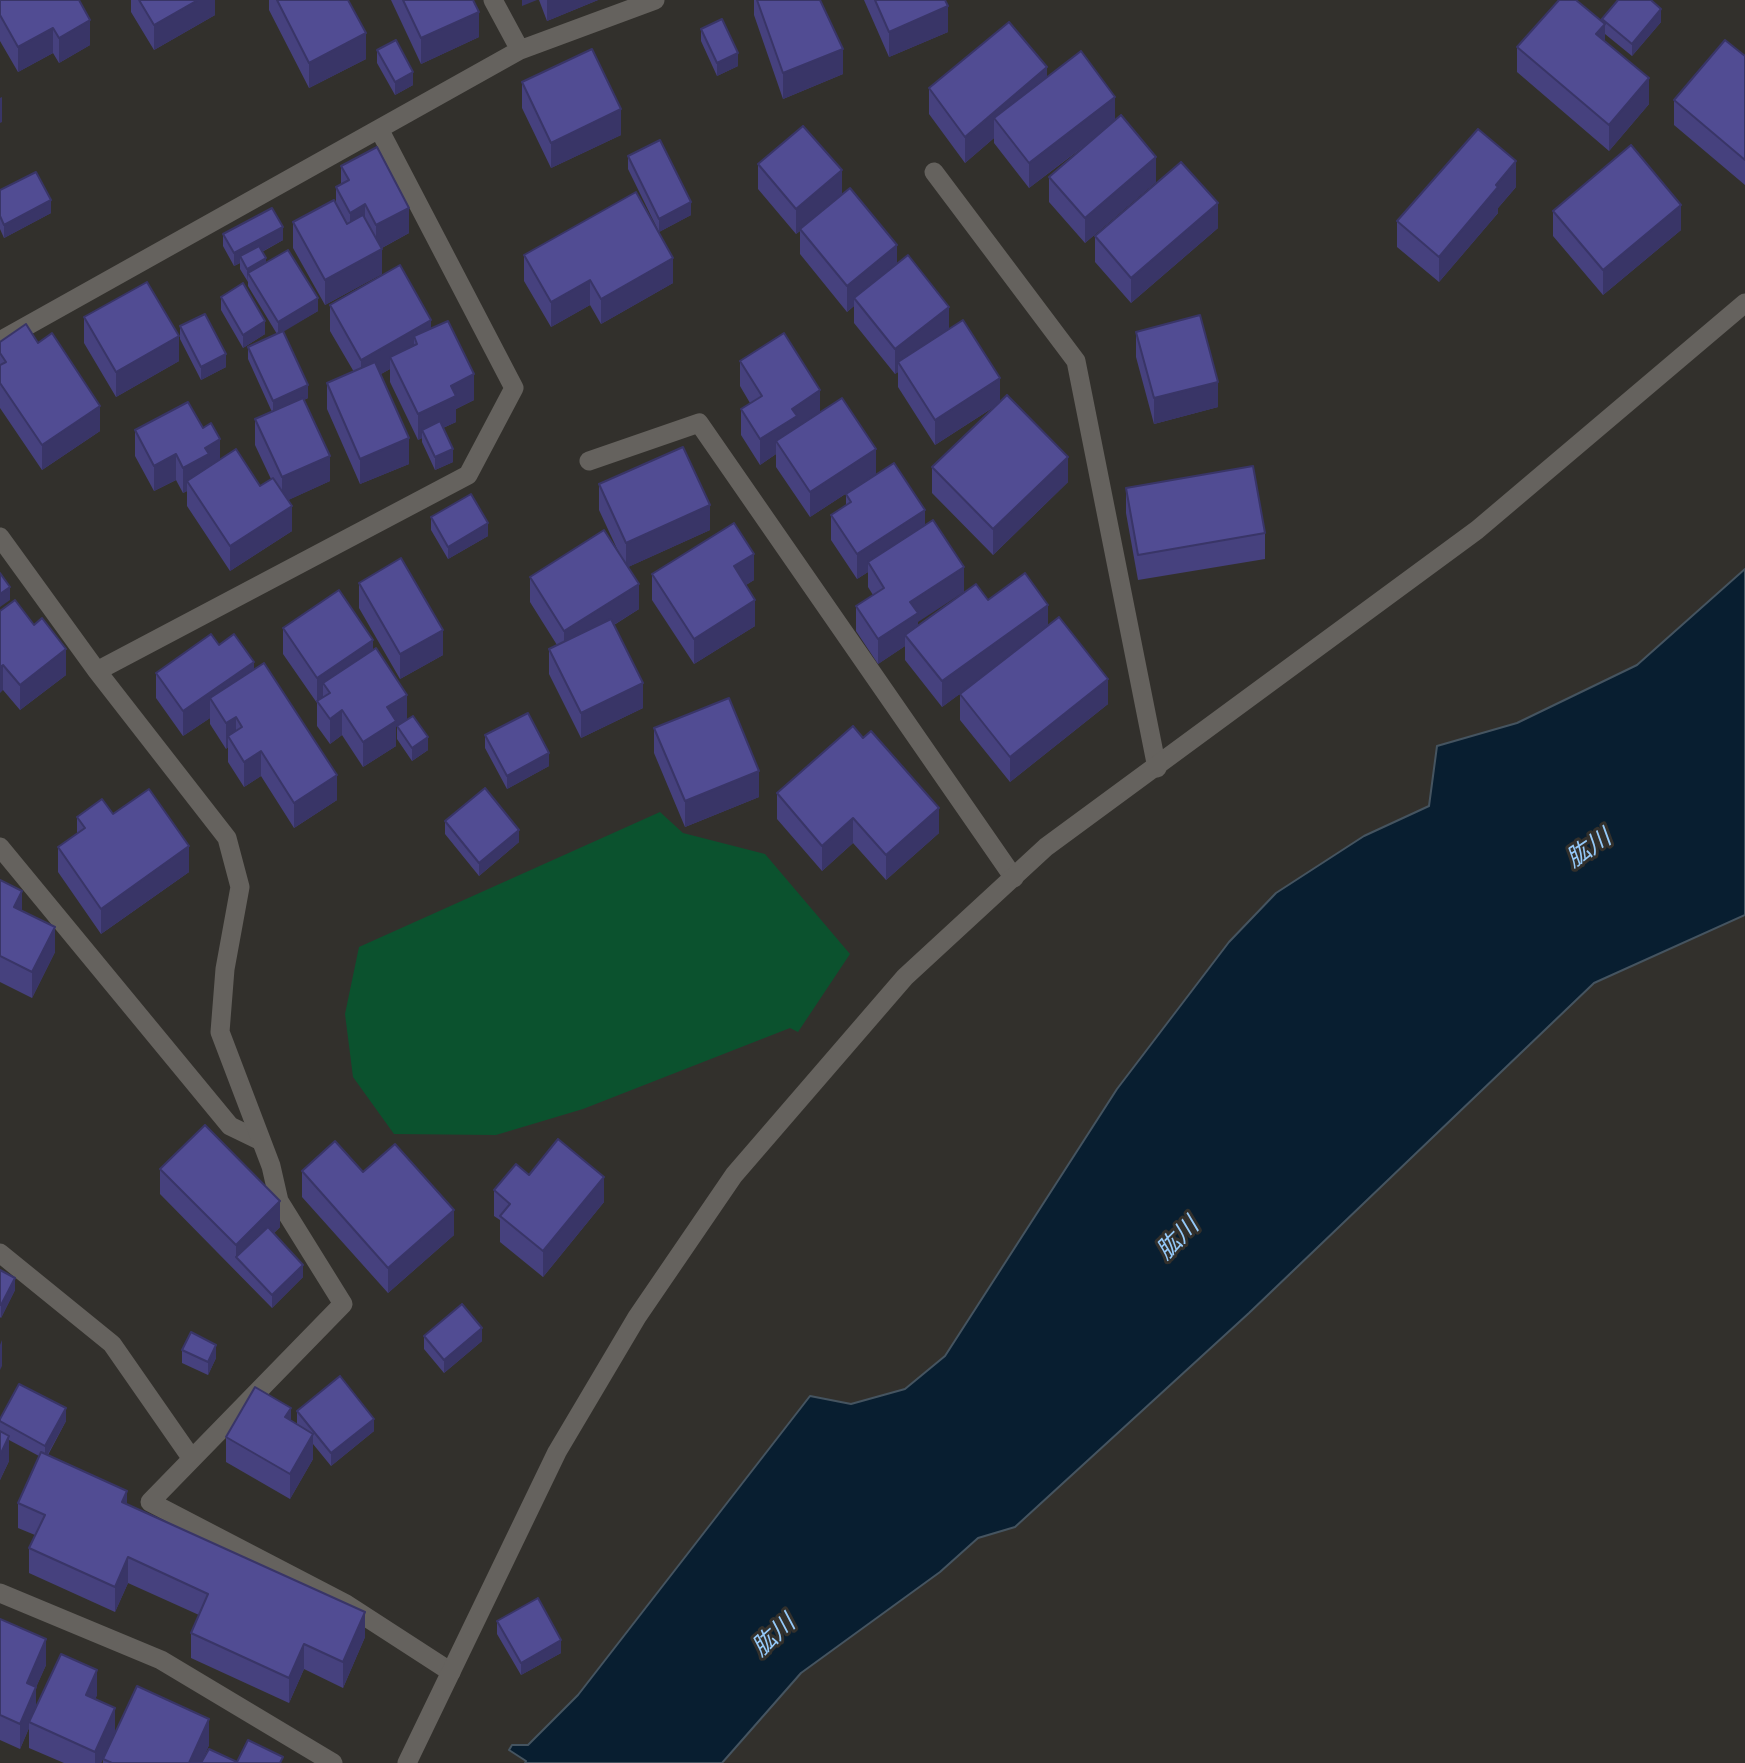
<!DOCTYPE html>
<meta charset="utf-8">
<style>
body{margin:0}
canvas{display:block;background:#32302c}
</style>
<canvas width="1745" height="1763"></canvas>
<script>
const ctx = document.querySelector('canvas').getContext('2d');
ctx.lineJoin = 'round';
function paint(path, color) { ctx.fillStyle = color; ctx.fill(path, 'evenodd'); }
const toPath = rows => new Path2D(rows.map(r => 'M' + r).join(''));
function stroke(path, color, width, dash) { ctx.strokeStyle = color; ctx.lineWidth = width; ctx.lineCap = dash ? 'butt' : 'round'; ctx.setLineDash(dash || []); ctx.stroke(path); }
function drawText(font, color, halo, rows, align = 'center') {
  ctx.font = font + ' "PT Sans","Noto Sans JP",sans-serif'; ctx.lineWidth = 6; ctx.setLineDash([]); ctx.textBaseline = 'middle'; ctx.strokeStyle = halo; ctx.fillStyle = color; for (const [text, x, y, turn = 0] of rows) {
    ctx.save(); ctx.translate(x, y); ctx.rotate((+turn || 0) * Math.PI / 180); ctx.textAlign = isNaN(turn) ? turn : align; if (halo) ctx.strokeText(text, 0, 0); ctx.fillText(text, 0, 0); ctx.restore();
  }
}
paint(toPath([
 [660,812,683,833,765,854,850,954,798,1032,790,1028,583,1109,496,1135,394,1134,353,1077,345,1014,359,947]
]), '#0b522e');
const water = toPath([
 [1745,569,1745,915,1594,983,1249,1313,1015,1527,978,1538,940,1572,801,1673,722,1763,525,1763,526,1761,509,1750,512,1745,528,1745,578,1695,810,1396,851,1404,905,1389,945,1356,1117,1089,1229,942,1276,893,1364,836,1429,806,1437,746,1517,723,1637,665,1745,569]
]);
paint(water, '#081e30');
stroke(water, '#455460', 2);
stroke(toPath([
 [0,847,230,1126,261,1141]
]), '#65625e', 19);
stroke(toPath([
 [493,0,520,50],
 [934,172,1076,361,1157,768],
 [0,341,520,50,655,0],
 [589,461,699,423,1014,878],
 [0,537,97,671,227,838,240,887,225,969,220,1032,271,1166,279,1201,343,1304,150,1502,346,1604,451,1672],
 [97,671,468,475,514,388,379,129],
 [0,1253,112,1344,192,1459],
 [0,1593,161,1660,333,1763]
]), '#65625e', 19);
stroke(toPath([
 [407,1763,557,1452,637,1317,734,1175,905,977,1046,847,1477,530,1745,303]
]), '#65625e', 19);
paint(toPath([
 [0,0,90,45,59,63,53,53,18,72,0,41],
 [131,0,215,0,215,15,154,50,131,12],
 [269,0,348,0,366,59,309,88,269,10],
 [391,0,473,0,479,37,421,64],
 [539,0,598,0,547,21],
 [754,0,820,0,843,74,783,99,754,15],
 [864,0,945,0,948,32,889,57],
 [1602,19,1661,22,1632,56,1605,34,1605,41,1649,104,1609,151,1517,72,1517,47,1602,22],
 [701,29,738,66,717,76,701,41],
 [377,50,413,85,395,95,377,63],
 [1745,56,1745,185,1674,125,1674,100],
 [1047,77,1115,120,1156,182,1085,243,1049,202,1049,177,1095,138,1029,188,994,143,994,138,965,163,929,114,929,88],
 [522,82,621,135,551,168,522,108],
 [628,156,691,215,659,232,628,169],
 [758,164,842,195,949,329,1000,401,1068,482,993,555,932,493,932,467,994,407,935,445,898,387,898,372,895,374,854,323,854,306,847,312,800,254,800,231,796,234,758,189],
 [341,166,409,233,382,248,382,274,325,305,293,248,293,222,336,204,336,187,341,184],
 [1516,187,1498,208,1498,213,1439,282,1397,247,1397,221],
 [0,190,51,213,4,238,0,229],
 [1553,211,1681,230,1603,295,1553,236],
 [1218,228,1131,303,1095,262,1095,236],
 [223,234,283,240,262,252,266,263,318,311,283,331,308,398,304,400,330,481,288,500,292,531,230,571,187,506,187,491,183,493,176,480,154,491,135,456,135,430,220,460,260,486,271,479,255,445,255,419,272,412,248,359,248,347,277,334,248,286,248,282,240,269,240,263,234,266,223,246],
 [524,255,673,283,601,324,590,305,551,327,524,281],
 [221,297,265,334,243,348,221,310],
 [330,305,431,328,474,400,456,409,456,422,443,428,453,462,435,470,422,442,422,438,418,440,390,382,390,369,381,374,409,464,360,484,327,409,327,383,354,372,330,331],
 [84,317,179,361,116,397,84,343],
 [180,326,226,367,201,380,180,339],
 [1136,332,1218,407,1154,424,1136,357],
 [0,342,38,343,100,431,42,470,0,408],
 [740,361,820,412,876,474,810,517,776,467,776,454,760,465,741,435,741,409,750,403,740,386],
 [599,484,710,530,628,567,639,609,614,625,643,708,581,738,549,674,549,649,557,645,530,602,530,577,619,553,599,510],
 [1126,488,1265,533,1265,559,1138,580,1126,513],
 [846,494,918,622,918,626,988,600,1048,625,1108,704,1010,782,960,720,960,694,977,681,942,707,905,660,905,646,878,664,856,631,856,606,873,595,868,587,868,572,857,579,831,540,831,515,846,505],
 [431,517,488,536,448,559,431,530],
 [652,574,754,580,746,585,755,626,694,664,652,600],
 [359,583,443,655,400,679,359,608],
 [0,611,66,675,20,710,3,690],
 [283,628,373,650,407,720,396,726,396,746,363,767,342,735,330,744,317,726,317,703,283,654],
 [219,645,254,670,337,800,294,828,261,776,244,787,228,762,228,747,226,749,210,724,210,718,183,736,156,698,156,673],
 [397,726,428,750,412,761,397,739],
 [654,728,759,797,685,827,654,753],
 [485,735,549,766,507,789,485,748],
 [777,793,939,833,886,880,853,843,822,871,777,819],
 [113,814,189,872,101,934,58,872,58,847,77,834,77,817],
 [445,821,519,842,479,876,445,834],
 [0,880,22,911,55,952,32,998,0,982],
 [160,1169,280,1227,274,1233,303,1277,272,1308,160,1194],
 [302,1171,454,1235,388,1293,302,1197],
 [529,1175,604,1202,543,1277,500,1242,500,1220,494,1216,494,1190],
 [0,1270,15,1290,1,1318,0,1317],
 [424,1336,482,1341,444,1373,424,1349],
 [182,1350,216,1358,208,1375,182,1363],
 [297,1411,374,1431,331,1466,313,1444,313,1459,290,1499,226,1462,226,1437,291,1420,297,1424],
 [0,1419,66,1421,48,1455,127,1504,365,1637,343,1688,304,1669,289,1703,191,1658,191,1633,199,1615,128,1583,115,1612,29,1573,29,1548,35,1535,18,1528,18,1503,39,1456,9,1440,9,1461,0,1480],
 [0,1619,46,1665,36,1687,36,1707,97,1695,95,1699,115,1733,209,1745,201,1763,103,1763,103,1759,101,1763,64,1763,29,1748,29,1728,20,1749,0,1740],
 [497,1621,561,1653,521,1675,497,1634]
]), '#46417e');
paint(toPath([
 [198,0,215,0,215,15,154,50,154,25],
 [522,0,537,0,522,6],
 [547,0,598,0,547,21],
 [948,6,948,32,889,57,889,32],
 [1661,9,1661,22,1632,56,1632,44],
 [479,12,479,37,421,64,421,38],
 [90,20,90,45,59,63,59,38],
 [1605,24,1605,49,1596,34],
 [53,28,53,53,18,72,18,47],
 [366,33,366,59,309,88,309,63],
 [843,49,843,74,783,99,783,73],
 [738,53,738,66,717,76,717,63],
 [1047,67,1047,93,994,118,994,138,965,163,965,137],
 [413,72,413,85,395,95,395,82],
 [1649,78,1649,104,1609,151,1609,125],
 [2,97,2,122,0,123,0,98],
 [1115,97,1115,122,1029,188,1029,163],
 [621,109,621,135,551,168,551,143],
 [1156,157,1156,182,1085,243,1085,218],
 [1516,161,1516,187,1498,208,1498,213,1439,282,1439,257],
 [842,170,842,195,800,229,800,231,796,234,796,209],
 [51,200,51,213,4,238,4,225],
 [691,202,691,215,659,232,659,219],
 [1218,203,1218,228,1131,303,1131,278],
 [365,204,365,229,350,238,350,213],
 [1681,205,1681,230,1603,295,1603,270],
 [409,208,409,233,376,251,376,225],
 [283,227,283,240,243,262,240,256,240,263,234,266,234,253],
 [897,245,897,271,854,298,854,306,847,312,847,286],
 [382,249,382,274,325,305,325,280],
 [266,258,266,271,248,273,247,282,247,269],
 [673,258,673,283,601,324,601,299],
 [590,280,590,305,551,327,551,302],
 [318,298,318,311,278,335,278,322],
 [949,307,949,332,898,362,898,372,895,374,895,349],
 [431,320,431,345,417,344,414,336,414,355,390,357,390,369,361,385,361,360],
 [265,321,265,334,243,348,243,335],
 [179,336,179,361,116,397,116,372],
 [226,354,226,367,201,380,201,367],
 [474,374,474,400,456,409,456,422,425,436,422,430,422,438,418,440,418,414,451,386],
 [1000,378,1000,403,935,445,935,420],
 [1218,382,1218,407,1154,424,1154,398],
 [308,385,308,398,273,414,273,401],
 [820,390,820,416,776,441,776,454,760,465,760,439,792,409],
 [100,406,100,431,42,470,42,445],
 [409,438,409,464,360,484,360,459],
 [220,439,220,464,187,481,187,491,183,493,183,468,205,448],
 [453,449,453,462,435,470,435,457],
 [876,449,876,474,810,517,810,492],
 [176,454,176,480,154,491,154,466],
 [330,456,330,481,282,503,282,477],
 [1068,457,1068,482,993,555,993,529],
 [710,505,710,530,626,568,626,543],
 [292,506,292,531,230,571,230,546],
 [925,510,925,535,868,562,868,572,857,579,857,554],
 [488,523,488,536,448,559,448,547],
 [754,554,754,580,734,592,734,566],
 [964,567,964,592,918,622,918,639,905,635,905,646,878,664,878,639,910,602],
 [639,584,639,609,564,656,564,631],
 [10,587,10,600,0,607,0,594],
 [755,600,755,626,694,664,694,639],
 [1048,605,1048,630,942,707,942,681],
 [443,630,443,655,400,679,400,654],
 [373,640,373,665,323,683,323,700,317,702,317,678],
 [66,649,66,675,20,710,20,685],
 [254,662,254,687,210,698,210,718,183,736,183,711],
 [3,665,3,690,0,693,0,667],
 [1108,679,1108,704,1010,782,1010,757],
 [643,683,643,708,581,738,581,713],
 [407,695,407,720,396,726,396,746,363,767,363,742,387,707],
 [342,710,342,735,330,744,330,719],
 [236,717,236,742,228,736,228,747,226,749,226,723],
 [428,737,428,750,412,761,412,748],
 [261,751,261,776,244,787,244,762],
 [549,753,549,766,507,789,507,776],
 [759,771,759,797,685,827,685,801],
 [337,775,337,800,294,828,294,803],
 [939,808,939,833,886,880,886,855],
 [853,818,853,843,822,871,822,846],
 [519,830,519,842,479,876,479,863],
 [189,846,189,872,101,934,101,909],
 [22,891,22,916,14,907],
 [55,927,55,952,32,998,32,972],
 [604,1177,604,1202,543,1277,543,1251],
 [280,1201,280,1227,242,1264,236,1257,236,1245],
 [454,1210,454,1235,388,1293,388,1268],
 [303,1265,303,1277,272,1308,272,1295],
 [15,1278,15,1290,1,1318,1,1305],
 [482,1328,482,1341,444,1373,444,1360],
 [2,1340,2,1366,0,1370,0,1345],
 [216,1345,216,1358,208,1375,208,1362],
 [66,1408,66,1421,45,1459,45,1446],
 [291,1408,291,1434,285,1417],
 [374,1419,374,1431,331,1466,331,1453],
 [313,1434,313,1459,290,1499,290,1474],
 [9,1436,9,1461,0,1480,0,1455],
 [127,1491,127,1516,122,1502],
 [128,1557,128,1583,115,1612,115,1587],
 [365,1612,365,1637,343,1688,343,1662],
 [46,1639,46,1665,27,1708,27,1683],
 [561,1640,561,1653,521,1675,521,1663],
 [304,1644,304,1669,289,1703,289,1678],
 [97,1670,97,1695,86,1720,86,1695],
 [36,1687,36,1712,29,1722,29,1728,20,1749,20,1724],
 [115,1708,115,1733,101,1763,95,1763,95,1752],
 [209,1719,209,1745,201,1763,189,1763]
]), '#393567');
const building = toPath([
 [0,0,79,0,90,20,59,38,53,28,18,47,0,15,0,0],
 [139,0,198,0,154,25,139,0],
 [277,0,348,0,366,33,309,63,277,0],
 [403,0,473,0,479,12,421,38,403,0],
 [757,0,820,0,843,49,783,73,757,0],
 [875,0,945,0,948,6,889,32,875,0],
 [1559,0,1576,0,1605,24,1596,34,1649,78,1609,125,1517,47,1559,0],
 [1618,0,1651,0,1661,9,1632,44,1602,19,1618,0],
 [722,19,738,53,717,63,701,29,722,19],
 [1009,22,1047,67,965,137,929,88,1009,22],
 [396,40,413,72,395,82,377,50,396,40],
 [1725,40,1745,56,1745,160,1674,100,1725,40],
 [592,49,621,109,551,143,522,82,592,49],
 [1081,51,1115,97,1029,163,994,118,1081,51],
 [1121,115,1156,157,1085,218,1049,177,1121,115],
 [803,126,842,170,796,209,758,164,803,126],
 [1478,129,1516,161,1496,185,1498,187,1439,257,1397,221,1478,129],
 [660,140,691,202,659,219,628,156,660,140],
 [1631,145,1681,205,1603,270,1553,211,1631,145],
 [377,147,409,208,376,225,365,204,350,213,336,187,349,180,341,166,377,147],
 [1181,162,1218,203,1131,278,1095,236,1181,162],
 [36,172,51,200,4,225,0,216,0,190,36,172],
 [850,188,897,245,847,286,800,229,850,188],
 [636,192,673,258,601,299,590,280,551,302,524,255,636,192],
 [334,200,347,224,363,215,382,249,325,280,293,222,334,200],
 [272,208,283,227,234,253,223,234,272,208],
 [259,246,266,258,247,269,240,256,259,246],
 [288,250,318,298,278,322,248,273,288,250],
 [908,255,949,307,895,349,854,298,908,255],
 [400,265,431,320,361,360,330,305,400,265],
 [147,282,179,336,116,372,84,317,147,282],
 [243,283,265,321,243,335,221,297,243,283],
 [205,314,226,354,201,367,180,326,205,314],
 [1200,315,1218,382,1154,398,1136,332,1200,315],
 [963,320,1000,378,935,420,898,362,963,320],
 [448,321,474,374,451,386,456,396,418,414,390,357,417,344,414,336,448,321],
 [26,324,38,343,52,333,100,406,42,445,0,383,0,365,6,362,0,353,0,342,26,324],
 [283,331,308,385,273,401,248,347,283,331],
 [784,333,820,390,792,409,797,416,760,439,741,409,762,396,740,361,784,333],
 [375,362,409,438,360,459,327,383,375,362],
 [1007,395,1068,457,993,529,932,467,1007,395],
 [303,398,330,456,282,477,255,419,303,398],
 [842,398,876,449,810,492,776,441,842,398],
 [188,402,203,428,211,423,220,439,205,448,209,454,183,468,176,454,154,466,135,430,188,402],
 [440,421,453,449,435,457,422,430,440,421],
 [683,447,710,505,626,543,599,484,683,447],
 [236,449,260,486,273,478,292,506,230,546,187,481,236,449],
 [894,463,925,510,857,554,831,515,851,502,846,494,894,463],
 [1253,466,1265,533,1138,555,1126,488,1253,466],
 [471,494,488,523,448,547,431,517,471,494],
 [933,520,964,567,910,602,918,613,878,639,856,606,884,588,868,562,933,520],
 [734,523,754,554,734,566,755,600,694,639,652,574,734,523],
 [604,530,639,584,564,631,530,577,604,530],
 [401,558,443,630,400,654,359,583,401,558],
 [0,573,10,587,0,594,0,573],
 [1025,573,1048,605,942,681,905,635,976,584,988,600,1025,573],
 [339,590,373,640,317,678,283,628,339,590],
 [15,600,34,625,42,618,66,649,20,685,3,665,0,667,0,611,15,600],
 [1059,617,1108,679,1010,757,960,694,1059,617],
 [611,619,643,683,581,713,549,649,611,619],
 [211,634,219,645,234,634,254,662,183,711,156,673,211,634],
 [376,648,407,695,387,707,396,721,363,742,342,710,330,719,317,701,330,693,323,683,376,648],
 [264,663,337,775,294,803,261,751,244,762,228,736,242,727,236,717,226,723,210,698,264,663],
 [729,698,759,771,685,801,654,728,729,698],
 [528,713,549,753,507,776,485,735,528,713],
 [413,716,428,737,412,748,397,726,413,716],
 [853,726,863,738,871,731,939,808,886,855,853,818,822,846,777,793,853,726],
 [485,788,519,830,479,863,445,821,485,788],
 [149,789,189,846,101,909,58,847,85,828,77,817,102,799,113,814,149,789],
 [0,880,22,891,14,907,55,927,32,972,0,956,0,880],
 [205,1125,280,1201,236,1245,160,1169,205,1125],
 [558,1139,604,1177,543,1251,500,1216,510,1204,494,1190,516,1164,529,1175,558,1139],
 [335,1141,363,1172,395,1144,454,1210,388,1268,302,1171,335,1141],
 [268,1227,303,1265,272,1295,236,1257,268,1227],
 [0,1270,15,1278,1,1305,0,1305,0,1270],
 [462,1304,482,1328,444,1360,424,1336,462,1304],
 [191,1332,216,1345,208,1362,182,1350,191,1332],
 [340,1376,374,1419,331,1453,297,1411,340,1376],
 [19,1384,66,1408,45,1446,0,1421,0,1419,19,1384],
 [255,1387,291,1408,285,1417,313,1434,290,1474,226,1437,255,1387],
 [0,1431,9,1436,0,1455,0,1431],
 [41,1452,127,1491,122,1502,365,1612,343,1662,304,1644,289,1678,191,1633,208,1594,128,1557,115,1587,29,1548,45,1515,18,1503,41,1452],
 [538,1598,561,1640,521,1663,497,1621,538,1598],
 [0,1619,46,1639,27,1683,36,1687,20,1724,0,1715,0,1619],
 [61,1654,97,1670,86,1695,115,1708,95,1752,29,1722,61,1654],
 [137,1686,209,1719,189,1763,112,1763,103,1759,137,1686],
 [248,1740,283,1757,280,1763,201,1763,209,1749,237,1762,248,1740]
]);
paint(building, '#514c93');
stroke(building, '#393567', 2);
drawText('italic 24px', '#95c9f8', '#32302c', [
 ["肱川",1589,849,-34],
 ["肱川",1178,1239,-45],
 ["肱川",774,1636,-42]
]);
</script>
